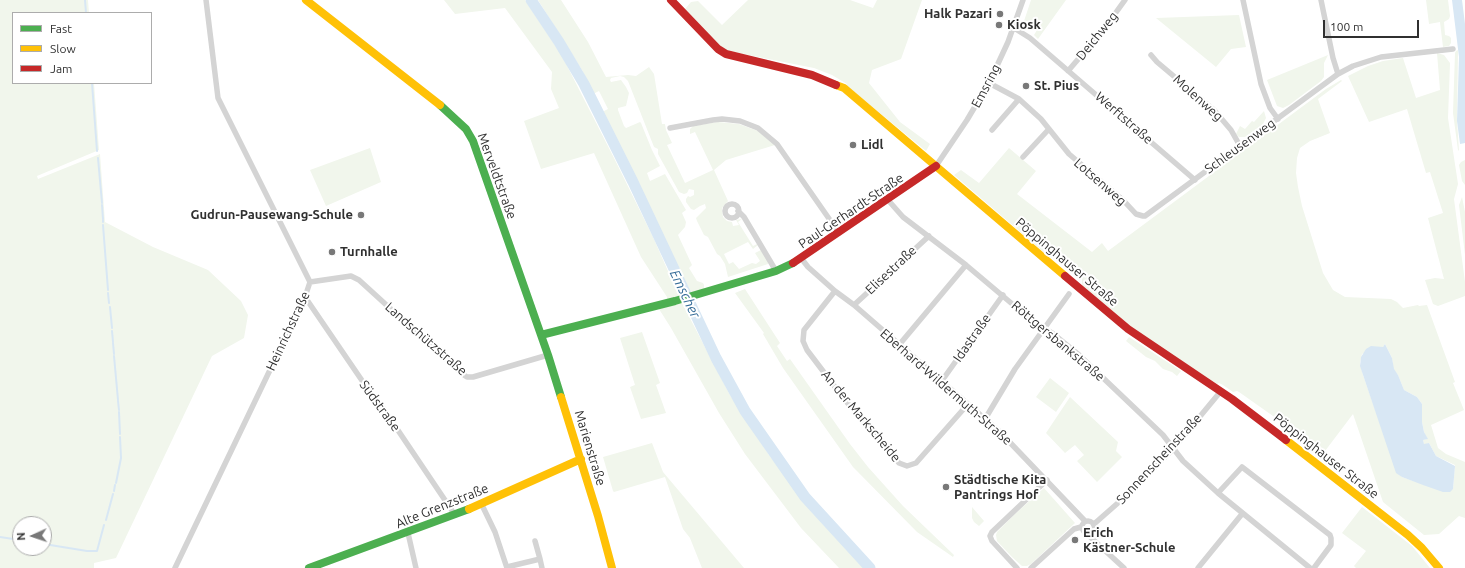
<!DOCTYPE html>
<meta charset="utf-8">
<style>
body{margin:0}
#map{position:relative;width:1465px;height:568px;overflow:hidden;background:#fff;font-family:Ubuntu,sans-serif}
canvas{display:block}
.legend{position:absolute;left:12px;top:12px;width:140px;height:72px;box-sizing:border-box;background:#fff;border:1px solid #acacac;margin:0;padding:5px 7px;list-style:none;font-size:12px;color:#303030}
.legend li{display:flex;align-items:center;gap:8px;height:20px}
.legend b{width:20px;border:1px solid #acacac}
.north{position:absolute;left:12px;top:516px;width:40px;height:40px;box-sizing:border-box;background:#fff;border:1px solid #acacac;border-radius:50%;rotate:267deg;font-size:11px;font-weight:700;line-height:16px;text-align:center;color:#303030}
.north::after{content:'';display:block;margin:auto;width:14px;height:18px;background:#787878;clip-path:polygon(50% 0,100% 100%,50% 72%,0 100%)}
.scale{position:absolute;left:1323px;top:20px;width:96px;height:18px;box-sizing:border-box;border:2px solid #303030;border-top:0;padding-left:5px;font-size:12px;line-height:14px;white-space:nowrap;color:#303030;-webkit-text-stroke:3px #fff;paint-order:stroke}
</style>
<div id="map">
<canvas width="1465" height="568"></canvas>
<ul class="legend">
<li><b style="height:5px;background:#4caf50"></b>Fast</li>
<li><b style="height:5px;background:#ffc107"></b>Slow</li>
<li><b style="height:5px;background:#c62828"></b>Jam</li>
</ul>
<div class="north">N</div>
<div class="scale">100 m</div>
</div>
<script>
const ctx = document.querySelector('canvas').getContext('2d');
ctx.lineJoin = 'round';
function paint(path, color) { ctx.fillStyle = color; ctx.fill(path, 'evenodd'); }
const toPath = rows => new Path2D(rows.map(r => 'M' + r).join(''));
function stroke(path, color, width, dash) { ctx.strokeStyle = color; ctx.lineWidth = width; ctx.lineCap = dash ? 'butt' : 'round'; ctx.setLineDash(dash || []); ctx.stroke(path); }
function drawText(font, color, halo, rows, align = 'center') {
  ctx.font = font + ' Ubuntu,sans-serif'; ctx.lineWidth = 4; ctx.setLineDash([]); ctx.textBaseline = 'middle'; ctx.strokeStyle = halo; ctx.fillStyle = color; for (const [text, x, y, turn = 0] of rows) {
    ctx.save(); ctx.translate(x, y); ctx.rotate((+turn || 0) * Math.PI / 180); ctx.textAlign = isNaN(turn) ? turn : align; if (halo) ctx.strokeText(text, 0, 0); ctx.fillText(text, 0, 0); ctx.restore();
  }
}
paint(toPath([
 [0,0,88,0,89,13,13,13,13,83,94,83,99,150,37,176,38,179,100,154,105,222,153,247,208,270,241,301,248,315,244,338,212,356,116,558,94,563,94,568,0,568],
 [20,524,44,524,44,548,20,548],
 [444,0,525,0,561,54,615,160,653,237,679,296,667,300,667,297,641,257,594,153,541,169,524,121,559,108,551,89,552,72,505,8,455,14],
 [538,0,561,0,588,42,606,77,628,75,636,76,649,67,654,74,662,124,665,124,666,130,672,143,667,145,685,183,713,170,695,132,690,134,690,129,693,126,718,122,739,124,758,131,775,145,726,160,714,170,728,201,722,208,723,217,727,221,732,222,733,226,739,225,736,220,742,219,738,222,753,246,757,244,758,245,753,249,748,242,724,254,729,264,733,262,739,269,752,263,756,264,760,261,755,253,761,250,768,261,768,264,728,277,725,264,720,256,717,254,708,237,704,235,697,221,696,218,706,208,705,204,700,206,694,210,691,209,686,202,686,199,688,196,690,197,694,195,694,190,689,189,687,193,684,194,679,192,658,154,658,149,654,147,628,81,624,77,620,76,611,78,610,80,611,82,621,80,626,87,629,93,626,106,618,108,618,110,624,126,626,128,640,122,641,123,652,150,660,166,647,173,650,181,665,174,686,210,682,213,686,222,685,227,678,235,692,265,689,268,697,281,703,283,704,285,704,289,689,294,602,112,608,109,599,91,593,94,582,70],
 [748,0,850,0,873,8,877,0,922,0,901,59,872,70,869,83,900,122,930,144,926,151,847,86,847,84,832,75,814,68,728,51,721,47,685,9,691,2,698,1,722,25],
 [1031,0,1066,0,1038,39,1034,35,1037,30,1031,26,1028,30,1024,24,1024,21],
 [1426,0,1448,0,1450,16,1449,19,1444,22,1445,35,1449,36,1451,38,1451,43,1449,46,1443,47,1440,22,1429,24],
 [1239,15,1246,47,1231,49,1216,67,1156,18],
 [1458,50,1457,121,1459,151,1458,150,1453,113,1455,53,1456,51],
 [1437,53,1444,55,1450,63,1448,118,1458,184,1454,199,1465,282,1465,296,1438,306,1433,304,1425,280,1435,278,1444,279,1428,218,1443,213,1430,172,1426,173,1407,109,1369,122,1348,76,1368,66,1383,61,1403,58,1416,98,1440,90],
 [1328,55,1324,63,1324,77,1321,81,1289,105,1283,108,1277,106,1267,80],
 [1341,80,1342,81,1318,99,1330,133,1310,141,1300,148,1297,158,1296,173,1298,187,1302,206,1323,273,1333,290,1345,297,1391,299,1397,302,1403,308,1418,305,1419,306,1427,305,1455,382,1453,383,1464,410,1431,425,1438,448,1446,454,1465,462,1465,518,1459,516,1439,534,1424,535,1383,502,1353,414,1322,455,1273,416,1239,392,1237,391,1233,392,1223,385,1219,383,1217,384,1136,331,1083,286,1082,284,1082,279,1078,277,1059,259,1057,261,1046,254,954,175,961,170,979,183,1009,148,1036,171,1017,194,1092,252,1102,243,1108,251,1326,89],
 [1385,344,1392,358,1393,369,1398,375,1404,390,1417,397,1422,404,1422,422,1424,432,1427,439,1423,440,1424,445,1429,443,1436,456,1455,465,1453,489,1445,492,1402,477,1385,438,1363,375,1360,363,1362,354,1383,347],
 [1264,111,1266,118,1263,124,1245,137,1239,137,1236,134,1240,126,1245,129,1252,121,1254,122],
 [370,148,381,182,326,206,310,170],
 [1465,160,1465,185,1462,181,1459,165,1461,162],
 [1462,197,1465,212,1465,255,1459,205],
 [745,289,780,343,777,346,787,361,790,359,850,444,868,467,903,506,954,555,953,557,917,532,853,467,783,368,763,334,764,333,735,293],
 [682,303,730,395,769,455,810,509,864,568,839,568,801,528,745,454,719,413,671,328,659,309],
 [642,332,660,383,656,385,666,413,641,419,630,387,635,385,620,338],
 [1129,337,1181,371,1177,376,1172,372,1163,369,1155,361,1146,357,1126,341],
 [1050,378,1069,393,1056,412,1036,397],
 [1070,397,1118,442,1116,451,1122,457,1097,482,1077,461,1084,455,1075,445,1065,453,1046,433],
 [652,443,663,472,744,568,702,568,690,538,683,529,665,477,614,492,613,491,603,457],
 [1044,488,1075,523,1031,564,1027,566,1022,566,1012,557,997,541,996,535,997,532,1014,515],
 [972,507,984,521,979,526,974,522,972,518],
 [1362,507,1412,546,1430,568,1356,568,1354,566,1366,551,1342,533]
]), '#f1f6ec');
paint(toPath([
 [1452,0,1462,0,1465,24,1465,143,1460,144,1457,121,1459,57],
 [1385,344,1392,358,1394,369,1398,375,1404,390,1417,397,1422,404,1422,422,1424,432,1428,439,1423,440,1424,444,1429,443,1436,456,1455,466,1453,489,1450,492,1443,492,1423,485,1402,477,1396,473,1360,366,1361,357,1366,349,1371,346,1383,347]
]), '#d8e7f4');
stroke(toPath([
 [85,0,86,13],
 [92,83,97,151],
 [98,158,102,203],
 [102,205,103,219],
 [103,220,103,222],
 [103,225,108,290],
 [108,293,109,303],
 [110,307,112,328],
 [112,331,113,342],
 [113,343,114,354],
 [114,356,118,400],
 [118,401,119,410],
 [119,412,120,434],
 [116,483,121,458,120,437],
 [114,491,115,485],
 [106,520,113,494],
 [0,537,20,540],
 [44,544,87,551,97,551,104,525]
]), '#d8e7f4', 2);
stroke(toPath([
 [531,0,559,42,584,84,633,182,716,358,745,411,805,497,870,568]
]), '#d8e7f4', 11);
stroke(toPath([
 [1243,0,1261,84,1270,108,1278,119],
 [1321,0,1333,58,1338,74],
 [1014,28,1030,38,1195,180],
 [1151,55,1157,62,1214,110,1231,130,1240,146],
 [1068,71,1104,29,1125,0],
 [989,83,1019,99,1041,119,1069,154,1123,200,1136,214,1143,216,1145,216,1338,74,1353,66,1381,57,1453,49],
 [670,128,713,120,722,119,740,121,758,128,777,144,839,233],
 [992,130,1019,99],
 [1023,157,1049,129],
 [936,166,967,120,989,83,1008,42,1023,0],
 [888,200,903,217,966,265,1036,324,1052,333,1079,355,1163,435,1183,461,1218,493,1310,568],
 '725 211a7 7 0 1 1 14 0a7 7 0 1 1-14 0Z',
 [738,211,744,217,776,271],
 [801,258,808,267,835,291,854,305,999,431,1085,521],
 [310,282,351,276,359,280,461,373,467,377,473,377,548,355],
 [835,291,804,330,803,341,807,350,845,400,899,463,907,466,916,463,968,404],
 [305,297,363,382,383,408,455,515],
 [854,305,929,236],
 [899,345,966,265],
 [941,382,1003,295],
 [985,419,1015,369,1069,294],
 [1218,493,1242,467,1330,535,1331,538,1331,545,1314,568],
 [481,503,495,532,507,568],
 '1082 527a6 6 0 1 1 12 0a6 6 0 1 1-12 0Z',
 [1094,524,1127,495,1173,449,1221,391],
 [408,533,416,568],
 [1087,534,1124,568],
 [535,541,540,559],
 [507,567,540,559,542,568],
 [175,568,305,297,310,282,218,98,206,0],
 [1017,568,992,541,990,536,992,532,1047,480],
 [1031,568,1074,529,1081,527],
 [1198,568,1242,514]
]), '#d4d4d4', 5.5);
stroke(toPath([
 [440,105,466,129,473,141,548,355,561,397],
 [541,335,675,301,776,271,793,263],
 [309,568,469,509]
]), '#4caf50', 8);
stroke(toPath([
 [306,0,440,105],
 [836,85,844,88,1065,276],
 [561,397,598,516,612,568],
 [1286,440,1408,535,1422,548,1439,568],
 [469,509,581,459]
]), '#ffc107', 8);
stroke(toPath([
 [671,0,718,49,726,54,812,75,836,85],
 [793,263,936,166],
 [1065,276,1128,329,1232,399,1286,440]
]), '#c62828', 8);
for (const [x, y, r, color] of [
 [1000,14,4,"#787878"],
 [999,25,4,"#787878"],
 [1026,86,4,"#787878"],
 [853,145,4,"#787878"],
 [361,215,4,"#787878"],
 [332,252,4,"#787878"],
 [946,487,4,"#787878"],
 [1075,540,4,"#787878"]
]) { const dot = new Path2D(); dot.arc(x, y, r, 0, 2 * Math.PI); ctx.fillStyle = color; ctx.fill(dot); stroke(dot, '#fff', 1.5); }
drawText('bold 13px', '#303030', '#fff', [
 ["Halk Pazari",992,14,"right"],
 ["Kiosk",1007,25],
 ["St. Pius",1034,86],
 ["Lidl",861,145],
 ["Gudrun-Pausewang-Schule",353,215,"right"],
 ["Turnhalle",340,252],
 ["Städtische Kita",954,480],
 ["Pantrings Hof",954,495],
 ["Erich",1083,533],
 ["Kästner-Schule",1083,548]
], 'left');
drawText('13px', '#303030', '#fff', [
 ["Deichweg",1097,36,-51],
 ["Emsring",986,86,-62],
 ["Molenweg",1198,98,42],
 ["Werftstraße",1124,118,41],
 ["Schleusenweg",1240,146,-36],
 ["Merveldtstraße",497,176,70],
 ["Lotsenweg",1100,182,41],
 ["Paul-Gerhardt-Straße",851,211,-34],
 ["Pöppinghauser Straße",1067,262,40],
 ["Elisestraße",891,270,-43],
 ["Heinrichstraße",288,331,-65],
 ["Idastraße",972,338,-55],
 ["Landschützstraße",426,339,41],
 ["Röttgersbankstraße",1058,341,40],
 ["Eberhard-Wildermuth-Straße",946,387,41],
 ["Südstraße",380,406,54],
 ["An der Markscheide",861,416,50],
 ["Marienstraße",590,448,73],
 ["Pöppinghauser Straße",1326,456,38],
 ["Sonnenscheinstraße",1159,459,-47],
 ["Alte Grenzstraße",442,506,-22]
]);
drawText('italic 14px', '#376d99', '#fff', [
 ["Emscher",685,294,64]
]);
</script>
